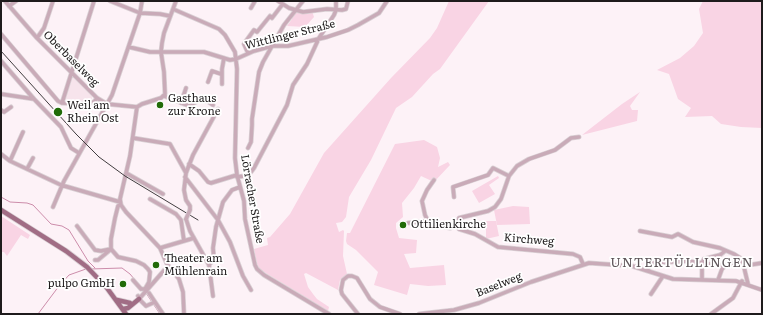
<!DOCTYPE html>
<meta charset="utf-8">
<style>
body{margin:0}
#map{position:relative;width:763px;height:315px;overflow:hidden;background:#fdf2f7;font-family:Literata,serif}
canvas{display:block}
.frame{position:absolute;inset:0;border:2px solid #1e1b1c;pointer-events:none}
</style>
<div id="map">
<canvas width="763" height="315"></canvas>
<div class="frame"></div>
</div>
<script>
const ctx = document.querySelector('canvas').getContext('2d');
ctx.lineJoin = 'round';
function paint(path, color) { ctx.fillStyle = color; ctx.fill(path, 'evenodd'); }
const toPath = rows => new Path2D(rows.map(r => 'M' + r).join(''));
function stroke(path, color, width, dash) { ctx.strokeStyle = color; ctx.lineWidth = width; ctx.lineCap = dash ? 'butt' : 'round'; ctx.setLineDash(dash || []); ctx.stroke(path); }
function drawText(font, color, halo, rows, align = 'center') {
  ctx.font = font + ' Literata,serif'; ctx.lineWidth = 3.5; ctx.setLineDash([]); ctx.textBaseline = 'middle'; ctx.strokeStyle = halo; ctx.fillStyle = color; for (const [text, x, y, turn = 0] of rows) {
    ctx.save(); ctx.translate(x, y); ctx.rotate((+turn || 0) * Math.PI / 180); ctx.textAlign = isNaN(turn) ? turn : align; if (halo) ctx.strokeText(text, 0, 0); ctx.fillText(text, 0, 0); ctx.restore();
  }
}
paint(toPath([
 [73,77,92,96,92,100,88,101,64,100,71,78]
]), '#f7e4ec');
paint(toPath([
 [449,1,489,1,440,69,433,74,412,97,396,108,371,160,349,197,346,217,342,222,336,223,339,232,343,230,344,231,343,256,347,274,340,280,338,290,306,273,304,274,308,287,313,294,317,299,329,307,328,311,259,269,257,264,254,249,268,245,267,238,270,237,290,214,324,153,391,78,430,38,437,28],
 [703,1,762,1,762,128,741,127,721,124,712,116,685,117,691,108,678,99,669,74,657,70,680,58,694,46,703,33,699,9],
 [295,11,312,11,314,17,305,27,287,26,292,19,290,17],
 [640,92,630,106,632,110,638,110,637,121,582,135,622,104],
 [424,140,437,147,440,158,438,167,448,162,450,165,434,182,421,176,414,188,402,203,403,217,396,223,396,228,399,238,417,240,416,253,404,254,410,268,444,265,446,285,428,286,410,284,407,295,374,285,378,272,356,250,347,244,346,241,347,233,350,233,395,144],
 [498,176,499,178,489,185,495,194,479,203,472,191],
 [513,206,529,207,530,224,497,225,494,210],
 [1,216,30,235,28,239,21,235,7,256,4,252,1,252],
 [486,221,496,221,499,236,486,239]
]), '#f9d4e4');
stroke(toPath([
 [1,197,10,202,27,203,33,205,51,224,62,226,69,230,88,261,95,268],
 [91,269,122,268,130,274,135,280],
 [146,293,152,302],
 [154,305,160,314],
 [38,314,59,286,69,275,86,269]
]), '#cc8caa', 1);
const minor = toPath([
 [5,1,37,38,97,98,107,104,137,107],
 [110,1,140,13,160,14,170,16],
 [176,1,164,33,162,43,161,52,164,72,165,94,161,98,142,104,137,107,130,156,120,199,121,205,126,212,160,248,167,264,179,279,183,292,184,314],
 [278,1,289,8,303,12,327,9,342,10,346,9,348,1],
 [9,6,16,1],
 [251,8,255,1],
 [173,9,219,29,225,35,235,52,237,69,235,158,237,175,244,201,245,219,255,265,257,269,264,275,329,314],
 [1,34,58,101,62,103,86,104,94,102,97,98],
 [37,38,44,28,53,1],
 [129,47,150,52,204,52,230,60,236,59,254,51,272,46,288,46,327,37,348,30,358,25,379,13,387,1],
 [248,53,244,44,246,41,254,30,257,32,270,16,272,18,282,5],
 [1,61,34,99,61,127,71,148,79,153],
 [208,82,212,71,221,74],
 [222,84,222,69,224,58],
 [1,94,34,99],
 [164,96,189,106,199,100,207,101,213,105],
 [62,103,94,1],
 [181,103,186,88],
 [1,110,4,112,11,107],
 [133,138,170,144,186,173],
 [248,148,251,142,252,125,252,119,259,72,263,62,284,25,303,1],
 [1,154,10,161,61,185,120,202],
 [10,161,23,132],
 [189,164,199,171,208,182,211,183,237,175],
 [27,169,33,158],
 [126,173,163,194],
 [185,177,218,220,230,242,243,276,251,290],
 [237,177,244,176,251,172,254,168,287,105,293,85,307,64,319,38,334,15,336,10,336,1],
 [434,180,427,190,422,201,425,215,429,223,433,225,450,228,457,226,459,229,475,234,498,247,573,254,580,257,583,264],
 [454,197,453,187,488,175,493,168,509,176],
 [150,199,176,214,181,220,184,241],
 [121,205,118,206,115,218,111,239,111,249,118,257,136,261,144,265,148,269,150,272,149,282,145,289,141,289,133,280],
 [53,207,64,181,112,95,140,13,142,1],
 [190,210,190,206,186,200,184,190,186,173,193,155,218,109],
 [186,219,190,231,209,265,213,296],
 [408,223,427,221],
 [77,226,95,250,101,251,111,249],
 [457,226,459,218,488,211,495,207,501,199,509,176,517,166,529,159,555,150,571,138,579,137],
 [640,231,672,237,678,234,693,242,720,248,734,254,742,259,748,284],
 [160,248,194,238],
 [95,260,98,260,110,250],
 [702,263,704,259,720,255,725,251],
 [702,264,716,264,725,266,735,263,743,263],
 [209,265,214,259,213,248,216,227,223,202,232,190,240,187],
 [743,266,762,263],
 [647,270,652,263,687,261,702,263],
 [702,280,702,263],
 [718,280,722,269,725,266],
 [149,293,163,314],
 [651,294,663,276],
 [138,296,141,301,146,306,155,302],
 [139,299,168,266],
 [358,314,342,294,341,290,343,280,348,276,352,276,357,278,370,299,380,307,400,314],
 [419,314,454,310,479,303,531,282,589,263,632,266,673,279,736,281,762,290],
 [711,314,733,298,742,281]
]);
const major = toPath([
 [1,210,66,251,87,267,107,288,126,314],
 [117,300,130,303],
 [123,309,128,308,139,299]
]);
stroke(minor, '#d9d0d4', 5);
stroke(major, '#d9d0d4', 6);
stroke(minor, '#c9abb8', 3.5);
stroke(major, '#a16d85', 4.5);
stroke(toPath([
 [1,51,76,134,99,157,125,176,198,220]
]), '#413d3f', 1);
const minorBridge = toPath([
 [186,219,190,210]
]);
stroke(minorBridge, '#d9d0d4', 5, []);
stroke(minorBridge, '#c9abb8', 3.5);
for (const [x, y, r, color] of [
 [160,105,4,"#216b08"],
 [58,112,5,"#216b08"],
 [403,225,4,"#216b08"],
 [156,265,4,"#216b08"],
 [123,284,4,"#216b08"]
]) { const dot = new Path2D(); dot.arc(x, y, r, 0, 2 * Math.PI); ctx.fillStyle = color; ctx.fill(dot); stroke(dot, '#fff', 1.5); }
drawText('11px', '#1e1b1c', '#fff', [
 ["Wittlinger Straße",290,35,-14],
 ["Oberbaselweg",71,59,45],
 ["Lörracher Straße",252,199,80],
 ["Kirchweg",529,240,5],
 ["Baselweg",499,285,-22]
]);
drawText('11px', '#1e1b1c', '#fff', [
 ["Gasthaus",168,99],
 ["zur Krone",168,112],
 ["Weil am",67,106],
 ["Rhein Ost",67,119],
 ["Ottilienkirche",411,225],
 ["Theater am",164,259],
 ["Mühlenrain",164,272],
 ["pulpo GmbH",115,284,"right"]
], 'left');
ctx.letterSpacing = '1px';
drawText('13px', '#5d5458', '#fff', [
 ["UNTERTÜLLINGEN",682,263]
]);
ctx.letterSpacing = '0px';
</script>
